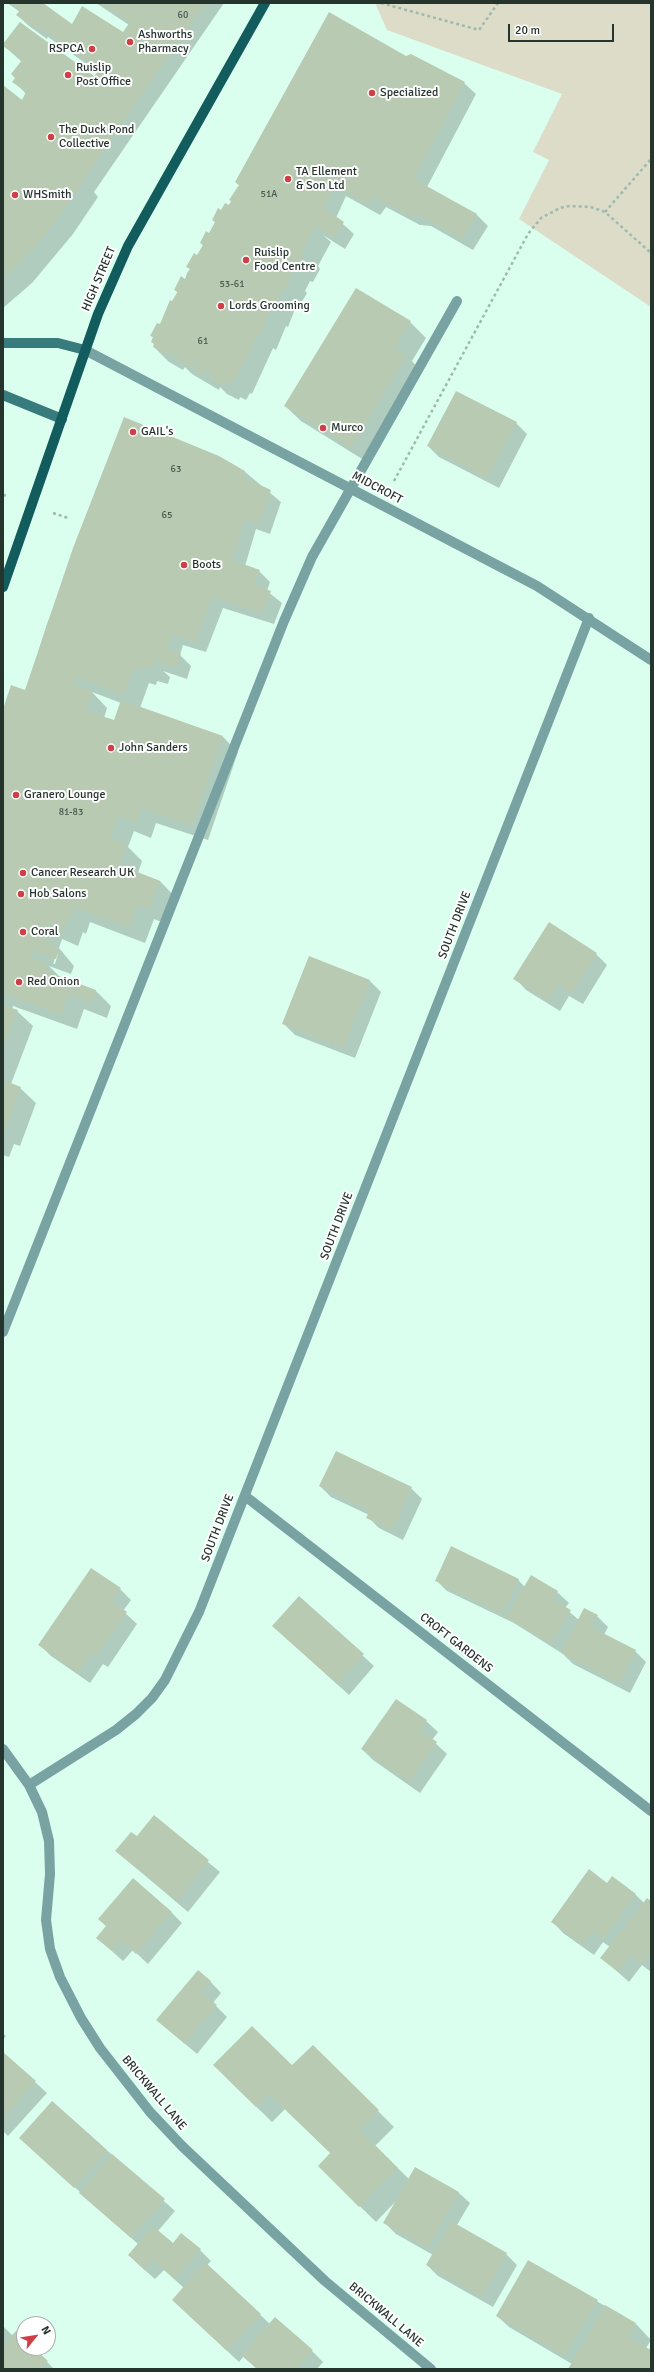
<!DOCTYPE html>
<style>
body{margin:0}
#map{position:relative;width:654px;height:2372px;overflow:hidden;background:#dbffef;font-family:Signika,sans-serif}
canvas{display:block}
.frame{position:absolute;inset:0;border:4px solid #26342e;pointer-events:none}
.north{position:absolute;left:16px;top:2316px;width:40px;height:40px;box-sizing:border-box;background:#fff;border:1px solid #a8aeab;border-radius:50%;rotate:60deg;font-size:11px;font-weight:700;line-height:16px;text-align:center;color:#26342e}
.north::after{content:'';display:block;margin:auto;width:14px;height:18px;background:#cf3f48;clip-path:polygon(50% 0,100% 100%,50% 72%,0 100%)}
.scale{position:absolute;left:508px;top:24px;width:106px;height:18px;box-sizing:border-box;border:2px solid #26342e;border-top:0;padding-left:5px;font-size:12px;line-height:14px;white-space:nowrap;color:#26342e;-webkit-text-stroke:3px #fff;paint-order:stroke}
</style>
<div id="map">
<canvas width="654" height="2372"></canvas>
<div class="frame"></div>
<div class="north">N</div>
<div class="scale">20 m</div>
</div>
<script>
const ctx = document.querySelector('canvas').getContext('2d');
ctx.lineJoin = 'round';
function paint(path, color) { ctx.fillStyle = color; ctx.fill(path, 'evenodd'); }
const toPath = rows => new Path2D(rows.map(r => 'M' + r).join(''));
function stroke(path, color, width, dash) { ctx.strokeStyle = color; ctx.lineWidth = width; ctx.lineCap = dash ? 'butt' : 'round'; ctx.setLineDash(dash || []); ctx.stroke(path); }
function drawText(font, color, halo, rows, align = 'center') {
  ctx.font = font + ' Signika,sans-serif'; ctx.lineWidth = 4; ctx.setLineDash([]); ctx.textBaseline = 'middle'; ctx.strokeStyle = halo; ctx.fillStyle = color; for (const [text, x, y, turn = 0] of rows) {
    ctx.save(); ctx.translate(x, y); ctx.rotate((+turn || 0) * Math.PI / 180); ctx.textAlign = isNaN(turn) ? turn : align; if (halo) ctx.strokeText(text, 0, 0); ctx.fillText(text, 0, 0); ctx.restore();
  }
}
paint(toPath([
 [375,3,651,3,651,307,519,219,549,160,533,152,562,94,387,30]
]), '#dcdcc8');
paint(toPath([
 [7,3,41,3,72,25,123,33,129,25,96,3,224,3,94,192,98,197,73,234,32,283,3,308,3,86,23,101,26,94,14,81,22,62,3,45,94,78,98,72,48,37,47,39,29,26,17,15,20,12],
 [411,55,464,83,476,94,427,187,477,215,488,226,473,250,431,226,420,225,386,207,380,215,346,196,336,218,354,234,345,249,323,235,331,242,318,266,320,269,313,282,310,281,305,291,307,293,300,305,297,304,288,327,286,326,276,350,273,348,252,394,250,393,246,400,240,397,239,400,227,394,220,387,219,390,192,374,185,367,183,370,169,362,154,347,160,326,178,293,175,290,185,280,203,246,201,243,209,234,222,211,229,207,240,186,236,182],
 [410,322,426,338,412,361,422,372,367,462,301,421,285,406],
 [124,419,244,471,281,502,270,534,256,529,245,566,259,571,270,582,267,591,282,603,274,624,223,608,206,652,183,645,180,655,191,666,187,679,163,671,170,677,168,684,157,681,156,685,149,683,140,708,223,737,238,752,208,840,156,823,151,838,134,831,128,847,142,861,138,873,160,881,175,897,166,924,154,919,145,943,90,922,86,934,83,932,78,946,62,939,59,948,74,966,71,974,49,966,61,978,96,991,111,1006,107,1018,84,1009,77,1029,13,1006,12,1009,17,1011,33,1026,11,1084,20,1088,36,1103,20,1146,14,1144,9,1157,3,1155,3,712,26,691,47,624],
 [92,692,121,703,114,722,104,718,107,708],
 [57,952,58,954,55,964,53,964],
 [516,423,527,434,499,488,439,457,428,446],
 [596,954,607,965,583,1004,569,996,560,1011,526,990,515,978],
 [309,957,370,981,381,992,355,1058,295,1035,283,1023],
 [320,1486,411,1488,422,1499,403,1540,379,1528,368,1517,369,1515,331,1497],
 [436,1580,518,1580,525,1587,557,1592,569,1603,565,1608,579,1620,597,1616,608,1627,604,1635,635,1651,646,1662,630,1693,573,1664,563,1654,514,1623,447,1591],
 [120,1589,131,1600,123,1611,137,1624,108,1667,103,1664,90,1683,51,1656,40,1645],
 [299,1598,374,1666,349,1695,285,1637],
 [396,1700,426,1721,438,1732,432,1740,447,1754,420,1793,373,1760,362,1749],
 [154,1817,220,1872,188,1912,116,1851,137,1838],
 [608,1884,635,1894,644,1903,651,1902,651,1972,642,1965,629,1982,602,1958,610,1947,603,1942,594,1955,563,1933,552,1921],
 [171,1912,182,1923,148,1964,133,1950,123,1961,97,1938],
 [210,1981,221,1993,213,2003,227,2017,197,2054,157,2020],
 [3,2033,6,2036,3,2040],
 [313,2046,394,2127,375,2146,409,2179,458,2192,470,2203,457,2225,506,2254,517,2265,493,2307,438,2276,427,2265,433,2255,396,2234,385,2223,396,2201,376,2222,319,2166,331,2153,285,2109,272,2122,230,2081,292,2067],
 [3,2053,47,2093,8,2136,3,2131],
 [53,2102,175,2211,158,2231,173,2244,200,2250,211,2261,207,2265,270,2324,312,2351,323,2362,317,2369,257,2369,244,2356,239,2362,185,2311,184,2288,164,2270,155,2279,140,2266,129,2255,138,2244,32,2149],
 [528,2261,636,2324,651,2340,646,2348,651,2351,651,2369,569,2369,572,2364,509,2327,497,2316],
 [3,2326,13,2336,24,2340,24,2348,33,2348,54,2369,3,2369]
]), '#0003');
paint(toPath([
 [10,3,43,3,72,24,82,6,123,32,130,22,101,3,205,3,58,218,36,246,3,280,3,85,22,100,26,92,12,82,15,78,11,74,22,60,3,46,3,44,20,22,94,76,99,70,37,26,36,29,16,15,20,10],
 [329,12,406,56,411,54,465,82,414,179,477,214,462,239,419,215,408,215,374,197,368,204,335,186,324,208,344,222,334,238,316,226,302,251,305,253,297,267,295,266,289,275,292,276,284,291,282,289,278,297,280,298,264,322,266,323,260,335,258,334,236,379,234,378,230,385,225,382,223,385,211,379,213,375,205,371,203,375,195,371,197,367,192,364,190,367,175,359,177,356,169,352,168,355,153,347,154,344,151,342,153,337,150,336,157,323,160,324,170,300,172,301,178,291,174,290,181,276,185,279,187,273,190,269,186,267,194,253,197,255,203,245,200,243,206,231,209,233,215,222,212,220,218,208,221,210,225,203,229,205,231,201,229,200,239,185,235,182,240,173],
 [356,288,411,321,395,348,407,355,351,448,284,406],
 [456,391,517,422,487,478,427,446],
 [124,417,219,456,245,471,243,477,271,490,259,524,245,519,232,560,260,570,253,584,271,591,263,613,212,597,195,642,172,634,167,650,181,654,176,668,155,661,152,669,142,667,140,670,134,668,124,695,76,677,74,685,92,691,86,711,114,720,121,700,223,736,192,826,141,808,136,823,118,816,111,838,127,844,120,865,160,881,150,909,138,905,130,928,75,908,70,919,68,918,63,931,47,925,42,938,55,944,54,948,59,950,56,959,33,951,31,958,48,964,45,971,96,990,92,1003,68,994,61,1015,3,993,3,709,11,685,25,690,73,548],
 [549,922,597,953,571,994,558,985,548,1001,513,979],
 [309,956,370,980,344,1048,282,1024],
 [3,1005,18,1010,3,1049],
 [3,1080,21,1087,4,1132,3,1131],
 [336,1451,412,1487,392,1530,366,1518,370,1510,319,1486],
 [451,1546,519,1579,502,1614,435,1581],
 [91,1568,121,1588,111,1601,127,1612,96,1656,91,1653,78,1673,38,1645],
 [531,1575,558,1591,553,1600,571,1610,551,1644,506,1617],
 [299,1596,364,1654,337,1684,272,1626],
 [584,1608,598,1615,591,1627,636,1650,619,1683,561,1653],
 [396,1699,427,1720,420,1730,437,1742,409,1782,361,1749],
 [154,1815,209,1860,177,1901,115,1851,131,1832,137,1836],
 [589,1869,607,1883,612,1876,636,1894,603,1939,592,1931,582,1944,551,1922],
 [133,1878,172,1912,136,1954,121,1940,112,1951,96,1938,106,1926,98,1919],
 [647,1898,651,1901,651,1958,648,1956,642,1964,631,1955,618,1972,600,1958],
 [198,1970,211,1981,201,1992,217,2005,185,2044,156,2020],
 [252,2026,292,2065,313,2045,379,2110,360,2130,398,2168,359,2207,318,2166,330,2153,269,2094,256,2107,213,2065],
 [3,2052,36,2081,3,2118],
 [52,2101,107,2150,74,2188,19,2138],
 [112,2154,165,2199,131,2238,79,2193],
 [415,2167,459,2192,428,2248,383,2223],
 [451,2221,507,2253,482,2297,426,2265],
 [153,2226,173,2243,181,2233,201,2249,175,2279,152,2259,144,2269,128,2255],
 [528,2260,598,2300,564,2356,496,2316],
 [205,2262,261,2314,227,2351,172,2300],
 [605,2305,636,2323,628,2337,651,2350,651,2369,568,2369],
 [275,2317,313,2350,296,2369,257,2369,241,2355],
 [16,2331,24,2338,24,2348,34,2348,48,2361,40,2369,3,2369,3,2345]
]), '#b8cbb2');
stroke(toPath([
 [381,3,479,30,498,3],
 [605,212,651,159],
 [394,481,528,234,541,218,560,208,569,206,591,207,605,212,651,253],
 [3,495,8,496],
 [53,513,68,518]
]), '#9ebaae', 2.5, [3, 3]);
stroke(toPath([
 [3,1332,284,621,312,557,457,301]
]), '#79a3a3', 10);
stroke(toPath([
 [85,350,537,586,651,660],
 [245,1496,651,1811],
 [3,1749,29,1785,42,1812,49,1841,50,1874,46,1920,50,1949,60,1977,81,2018,100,2048,150,2112,182,2146,325,2281,431,2369],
 [29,1785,116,1730,136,1714,152,1698,165,1680,199,1612,589,618]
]), '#79a3a3', 10);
stroke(toPath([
 [3,343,58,343,85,350],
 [3,395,62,419]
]), '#387b7c', 10);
stroke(toPath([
 [3,587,98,314,128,246,265,3]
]), '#125c5d', 10);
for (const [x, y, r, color] of [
 [130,42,4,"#cf3f48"],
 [92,49,4,"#cf3f48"],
 [68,75,4,"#cf3f48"],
 [372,93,4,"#cf3f48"],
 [51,137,4,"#cf3f48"],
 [288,179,4,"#cf3f48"],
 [15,195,4,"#cf3f48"],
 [246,260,4,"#cf3f48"],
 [221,306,4,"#cf3f48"],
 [323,428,4,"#cf3f48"],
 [133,432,4,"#cf3f48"],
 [184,565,4,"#cf3f48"],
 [111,748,4,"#cf3f48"],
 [16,795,4,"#cf3f48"],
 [23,873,4,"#cf3f48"],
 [21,894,4,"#cf3f48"],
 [23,932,4,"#cf3f48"],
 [19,982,4,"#cf3f48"]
]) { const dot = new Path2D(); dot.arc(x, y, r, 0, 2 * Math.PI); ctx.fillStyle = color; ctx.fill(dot); stroke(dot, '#fff', 1.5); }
drawText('10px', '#4a5a4f', null, [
 ["60",183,15],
 ["51A",269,194],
 ["53-61",232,284],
 ["61",203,341],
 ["63",176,469],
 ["65",167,515],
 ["81-83",71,812]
]);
drawText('12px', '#26342e', '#fff', [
 ["Ashworths",138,35],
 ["Pharmacy",138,49],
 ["RSPCA",84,49,"right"],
 ["Ruislip",76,68],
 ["Post Office",76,82],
 ["Specialized",380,93],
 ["The Duck Pond",59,130],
 ["Collective",59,144],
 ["TA Ellement",296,172],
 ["& Son Ltd",296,186],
 ["WHSmith",23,195],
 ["Ruislip",254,253],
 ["Food Centre",254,267],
 ["Lords Grooming",229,306],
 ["Murco",331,428],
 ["GAIL's",141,432],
 ["Boots",192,565],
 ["John Sanders",119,748],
 ["Granero Lounge",24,795],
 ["Cancer Research UK",31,873],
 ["Hob Salons",29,894],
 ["Coral",31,932],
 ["Red Onion",27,982]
], 'left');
drawText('12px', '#26342e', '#fff', [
 ["HIGH STREET",99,279,-67],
 ["MIDCROFT",377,488,28],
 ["SOUTH DRIVE",455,925,-69],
 ["SOUTH DRIVE",337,1226,-69],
 ["SOUTH DRIVE",218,1528,-69],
 ["CROFT GARDENS",456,1643,38],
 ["BRICKWALL LANE",154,2093,50],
 ["BRICKWALL LANE",386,2315,40]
]);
</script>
